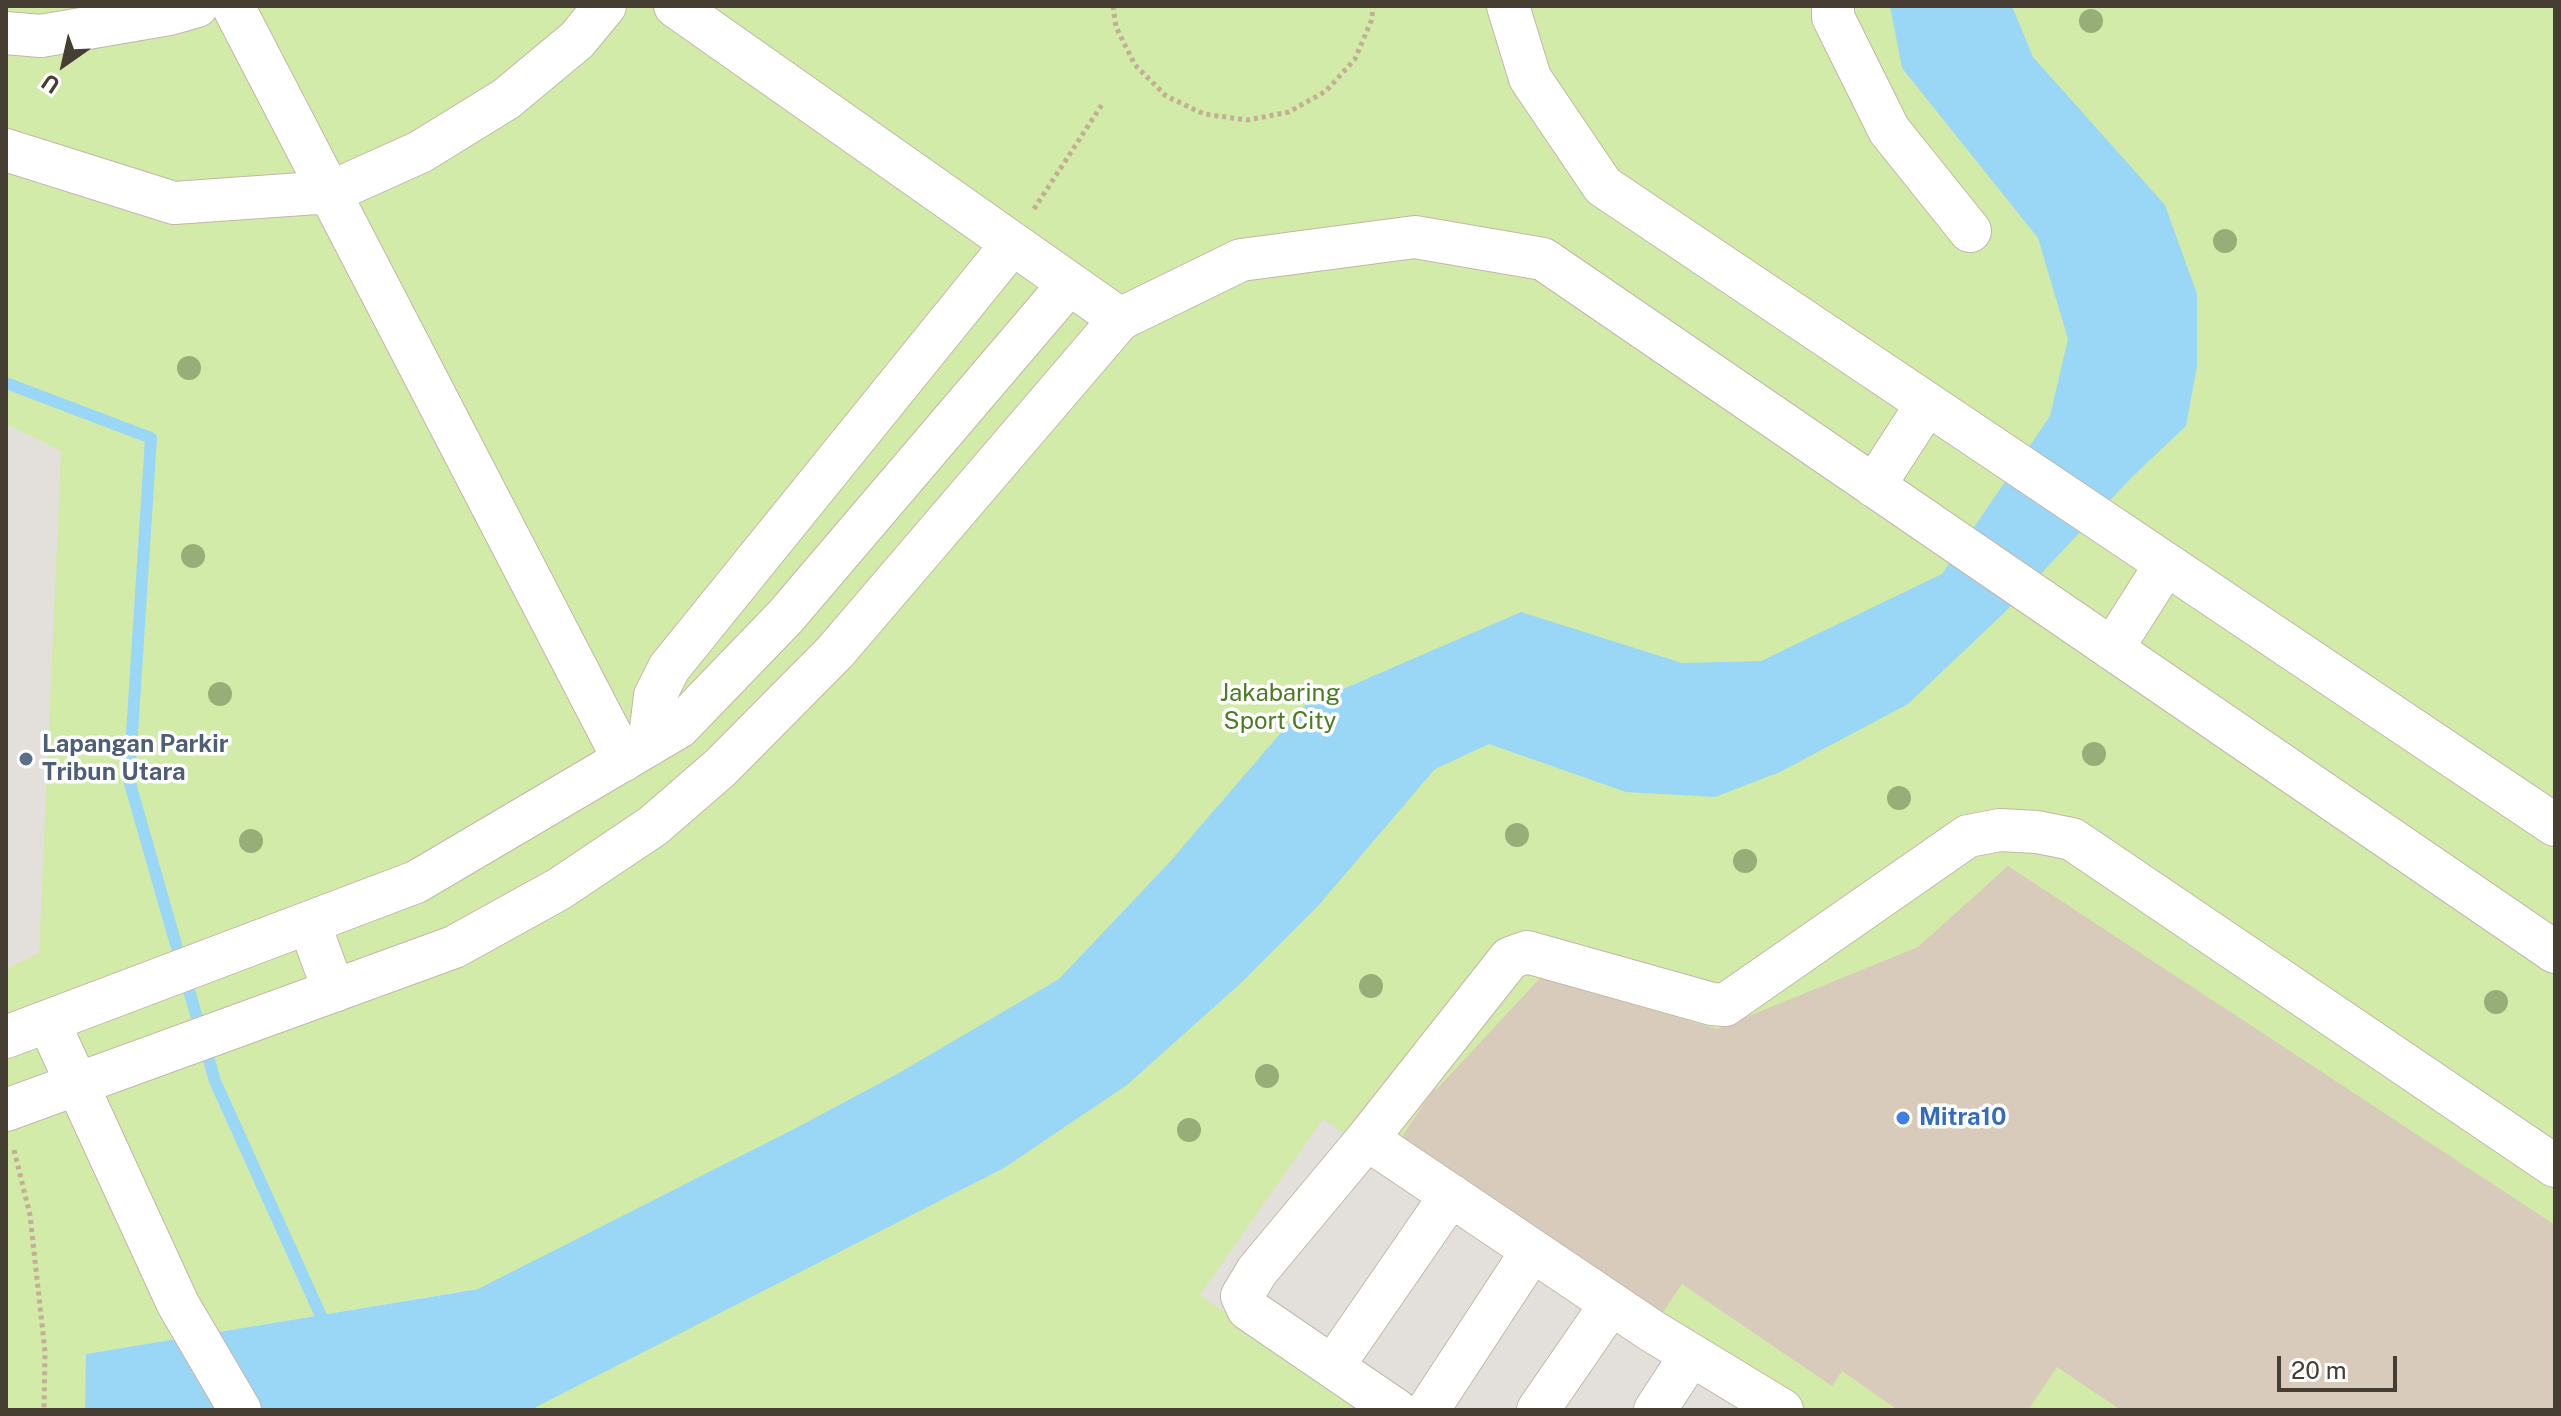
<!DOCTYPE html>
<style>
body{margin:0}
#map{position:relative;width:2561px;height:1416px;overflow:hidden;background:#f3ede3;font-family:"Public Sans",sans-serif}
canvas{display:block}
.frame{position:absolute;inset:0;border:8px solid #463d33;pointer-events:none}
.north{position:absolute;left:24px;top:24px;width:80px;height:80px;-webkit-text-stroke:6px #fff;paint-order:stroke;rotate:214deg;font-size:22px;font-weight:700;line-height:32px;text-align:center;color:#463d33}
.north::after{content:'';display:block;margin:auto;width:28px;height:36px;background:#463d33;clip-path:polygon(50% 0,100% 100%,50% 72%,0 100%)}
.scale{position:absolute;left:2277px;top:1356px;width:120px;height:36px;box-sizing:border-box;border:4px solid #463d33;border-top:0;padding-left:10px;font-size:24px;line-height:28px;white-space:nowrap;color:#463d33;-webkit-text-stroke:6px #fff;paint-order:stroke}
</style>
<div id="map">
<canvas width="2561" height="1416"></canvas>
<div class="frame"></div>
<div class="north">U</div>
<div class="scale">20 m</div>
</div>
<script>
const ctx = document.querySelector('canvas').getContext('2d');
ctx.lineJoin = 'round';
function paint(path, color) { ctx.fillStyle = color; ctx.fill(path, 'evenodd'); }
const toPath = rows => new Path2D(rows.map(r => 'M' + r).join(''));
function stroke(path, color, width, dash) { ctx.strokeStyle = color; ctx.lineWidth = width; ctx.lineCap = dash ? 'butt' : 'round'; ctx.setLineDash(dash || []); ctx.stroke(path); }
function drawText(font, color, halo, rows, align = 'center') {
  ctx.font = font + ' "Public Sans",sans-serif'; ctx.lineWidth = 7; ctx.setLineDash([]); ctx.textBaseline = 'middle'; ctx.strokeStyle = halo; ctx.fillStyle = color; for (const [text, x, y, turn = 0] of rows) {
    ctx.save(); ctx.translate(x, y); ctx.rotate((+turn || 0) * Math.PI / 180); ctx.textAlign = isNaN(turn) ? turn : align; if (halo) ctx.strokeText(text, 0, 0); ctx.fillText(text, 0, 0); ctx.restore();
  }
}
paint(toPath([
 [6,6,2555,6,2555,1410,537,1410,477,1289,87,1354,85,1410,6,1410]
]), '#d2eba8');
paint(toPath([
 [6,424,61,451,39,953,6,969],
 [1323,1119,1740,1410,1365,1410,1200,1295]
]), '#e3e0dc');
paint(toPath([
 [1890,6,2012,6,2033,57,2165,205,2197,294,2197,366,2186,426,2131,478,2004,613,1908,704,1780,772,1715,797,1626,792,1489,744,1435,769,1318,906,1241,983,1127,1085,1004,1168,536,1407,537,1410,85,1410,86,1354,478,1289,796,1128,899,1073,1059,979,1167,865,1304,706,1521,612,1682,663,1761,661,1942,574,2050,416,2068,339,2038,238,1902,68]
]), '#9ad7f6');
stroke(toPath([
 [6,383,151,438,129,780,215,1081,326,1327]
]), '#9ad7f6', 12);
paint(toPath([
 [2008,866,2555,1225,2555,1410,2121,1410,2057,1367,2028,1410,1898,1410,1842,1371,1832,1386,1682,1284,1656,1322,1395,1147,1434,1089,1436,1090,1540,978,1717,1029,1918,947]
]), '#d9cbbb');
const minor = toPath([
 [233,6,624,760],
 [675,6,1120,319],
 [1508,6,1530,78,1603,186,2555,825],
 [1833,6,1833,17,1889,130,1970,231],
 [6,33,41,36,169,14,197,6],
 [6,150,174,203,331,192,420,152,506,99,577,40,605,6],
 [1874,486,1927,404],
 [2112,649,2166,564],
 [649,745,655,696,669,668,1012,244],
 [309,923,334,991],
 [48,1021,178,1304,240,1410],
 [6,1037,416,882,679,727,786,616,1069,284],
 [6,1110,454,947,559,889,653,826,720,768,835,652,1120,319,1241,260,1415,237,1543,259,2555,952],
 [1367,1139,1652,1331,1782,1410],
 [1333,1366,1451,1195],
 [1396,1410,1248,1309,1242,1296,1257,1271,1367,1139,1510,958,1527,952,1712,1004,1725,1005,1968,836,2000,830,2037,832,2072,839,2555,1166],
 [1428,1410,1532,1251],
 [1538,1410,1611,1304],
 [1655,1410,1691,1355]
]);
stroke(minor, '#c2b7a8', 44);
stroke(toPath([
 [1113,6,1116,27,1135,65,1166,96,1204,114,1247,120,1289,112,1326,91,1355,59,1372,19,1373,6],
 [1034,209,1103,103],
 [14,1150,30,1215,45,1352,44,1410]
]), '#c2af95', 5, [4, 4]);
stroke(minor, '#fff', 42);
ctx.fillStyle = '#97ae79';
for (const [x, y] of [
 [2091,21],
 [2225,241],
 [189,368],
 [193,556],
 [220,694],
 [2094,754],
 [1899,798],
 [1517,835],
 [251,841],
 [1745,861],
 [1371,986],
 [2496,1002],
 [1267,1076],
 [1189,1130]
]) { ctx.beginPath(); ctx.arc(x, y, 12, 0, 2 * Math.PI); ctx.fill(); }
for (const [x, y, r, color] of [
 [26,759,8,"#5c6f8a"],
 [1903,1118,8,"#3f7fe0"]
]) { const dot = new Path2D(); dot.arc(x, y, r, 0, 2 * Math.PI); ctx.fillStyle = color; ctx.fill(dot); stroke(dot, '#fff', 3); }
drawText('24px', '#4b7b22', '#fff', [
 ["Jakabaring",1280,694],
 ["Sport City",1280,722]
]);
drawText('bold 24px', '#4e5e75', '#fff', [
 ["Lapangan Parkir",42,745],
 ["Tribun Utara",42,773]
], 'left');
drawText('bold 24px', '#366cbe', '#fff', [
 ["Mitra10",1919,1118]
], 'left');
</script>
